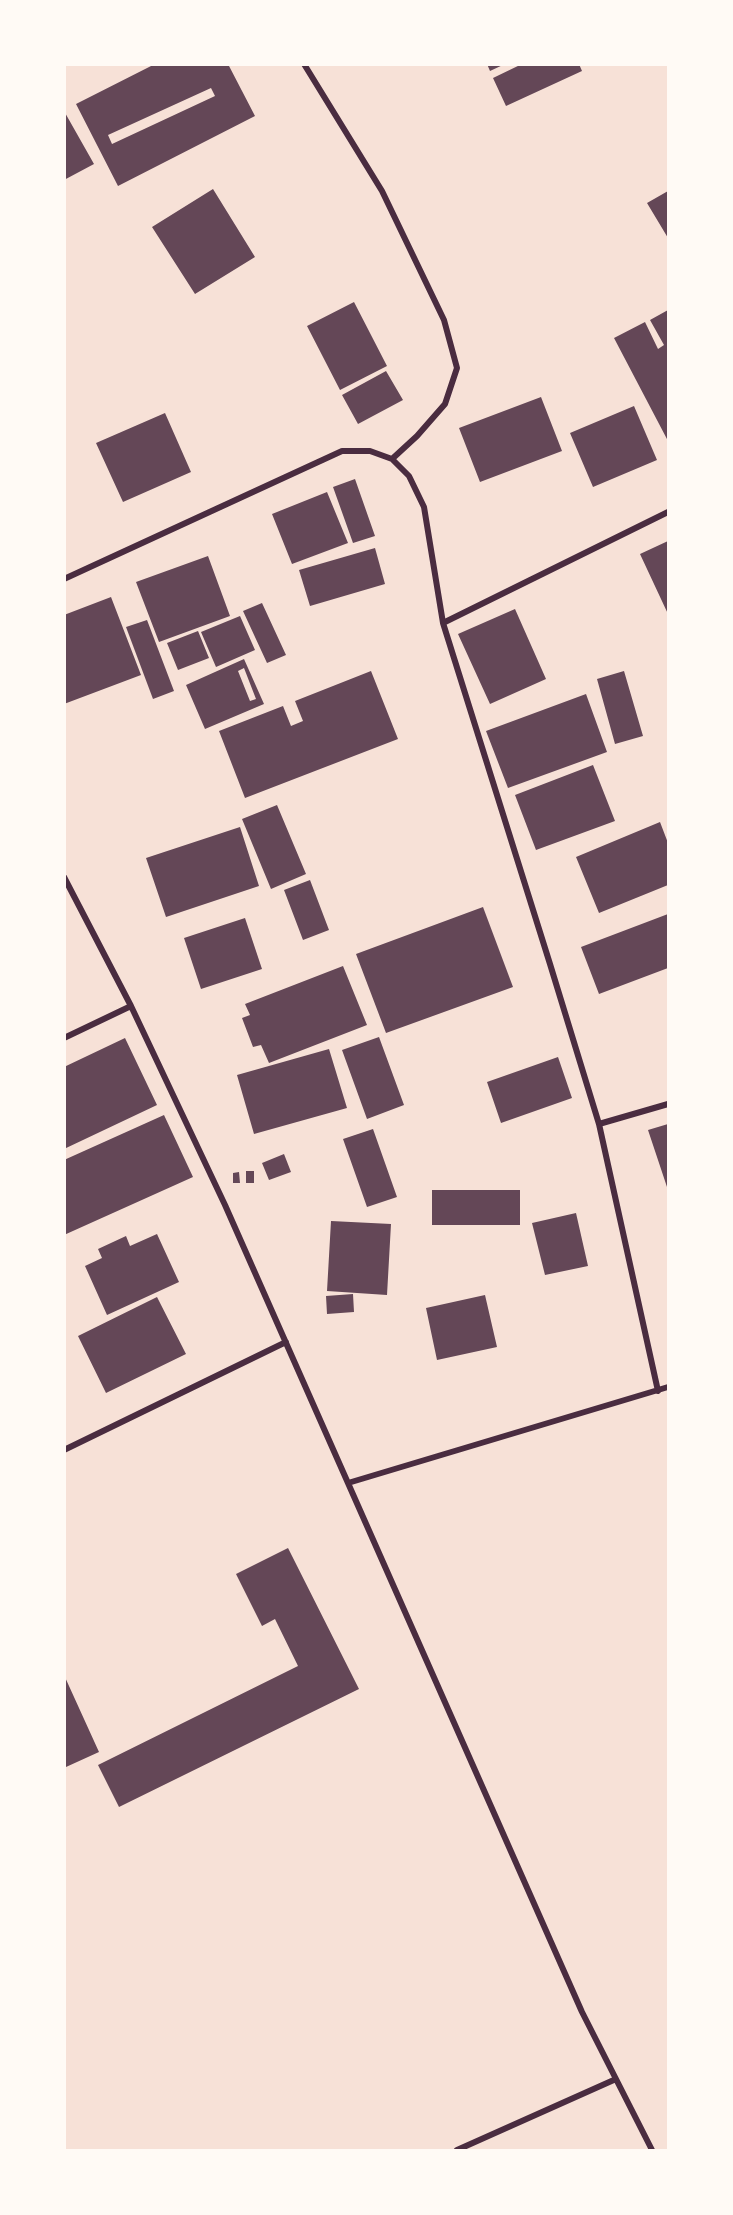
<!DOCTYPE html>
<style>
body{margin:0}
#map{position:relative;width:733px;height:2215px;overflow:hidden;background:#f7e1d7;font-family:"Titillium Web",sans-serif}
canvas{display:block}
.frame{position:absolute;inset:0;border:66px solid #fffaf5;pointer-events:none}
</style>
<div id="map">
<canvas width="733" height="2215"></canvas>
<div class="frame"></div>
</div>
<script>
const ctx = document.querySelector('canvas').getContext('2d');
ctx.lineJoin = 'round';
function paint(path, color) { ctx.fillStyle = color; ctx.fill(path, 'evenodd'); }
const toPath = rows => new Path2D(rows.map(r => 'M' + r).join(''));
function stroke(path, color, width, dash) { ctx.strokeStyle = color; ctx.lineWidth = width; ctx.lineCap = dash ? 'butt' : 'round'; ctx.setLineDash(dash || []); ctx.stroke(path); }
paint(toPath([
 [155,64,228,64,255,116,118,186,76,104],
 [211,88,215,96,112,144,108,135],
 [487,64,505,64,490,71],
 [522,64,579,64,582,71,506,106,493,78],
 [64,111,94,164,64,180],
 [213,189,255,257,195,294,152,227],
 [668,191,668,238,647,203],
 [354,302,387,366,340,390,307,326],
 [668,310,668,441,614,338,645,322,658,349,664,345,650,320],
 [386,371,403,400,358,424,342,395],
 [541,397,562,451,480,482,459,428],
 [634,406,657,460,593,487,570,433],
 [165,413,191,472,123,502,96,443],
 [355,479,375,536,353,543,333,487],
 [327,492,348,543,292,564,272,514],
 [668,541,668,614,640,554],
 [375,548,385,584,310,606,299,570],
 [208,556,230,616,159,642,136,582],
 [111,597,141,675,64,704,64,615],
 [262,603,286,655,267,663,243,611],
 [515,609,546,679,490,704,458,634],
 [240,616,255,650,216,667,201,632],
 [147,620,174,691,153,699,126,627],
 [198,631,209,658,178,670,167,643],
 [244,659,264,704,205,729,186,685],
 [244,668,256,699,250,701,238,671],
 [371,671,398,739,245,798,219,731,283,706,291,726,303,721,295,701],
 [624,671,643,736,615,744,597,679],
 [586,694,607,752,508,788,486,731],
 [593,765,615,821,536,850,515,795],
 [277,805,306,874,271,889,242,819],
 [660,822,668,843,668,885,599,913,576,857],
 [240,827,259,886,166,917,146,858],
 [310,880,329,930,303,940,284,890],
 [483,907,513,987,386,1033,356,954],
 [668,914,668,968,599,994,581,947],
 [245,918,262,969,201,989,184,938],
 [343,966,367,1025,269,1063,261,1045,253,1047,242,1018,250,1015,245,1004],
 [379,1037,404,1105,367,1119,342,1050],
 [125,1038,157,1105,64,1149,64,1067],
 [329,1049,347,1108,254,1134,237,1075],
 [558,1057,572,1098,501,1123,487,1082],
 [164,1115,193,1177,64,1235,64,1160],
 [668,1124,668,1190,648,1130],
 [373,1129,397,1197,367,1207,343,1139],
 [284,1154,291,1172,269,1180,262,1163],
 [246,1171,254,1171,254,1183,246,1183],
 [239,1172,240,1183,233,1183,233,1173],
 [432,1190,520,1190,520,1225,432,1225],
 [576,1213,588,1266,545,1275,532,1223],
 [331,1221,391,1224,387,1295,327,1291],
 [157,1234,179,1282,107,1315,85,1266,102,1258,98,1249,126,1236,130,1246],
 [353,1294,354,1312,327,1314,326,1296],
 [485,1295,497,1347,437,1360,426,1308],
 [157,1297,186,1354,106,1393,78,1336],
 [288,1548,359,1689,119,1807,98,1765,298,1666,275,1619,262,1626,236,1574],
 [64,1675,99,1752,66,1767,64,1763]
]), '#644757');
stroke(toPath([
 [304,64,382,191,444,320,457,368,445,404,417,436,392,459],
 [64,579,342,451,370,451,392,459,409,476,424,507,443,623,550,964,599,1124,658,1391],
 [443,623,668,512],
 [64,877,131,1006,225,1205,582,2012,652,2150],
 [64,1038,131,1006],
 [599,1124,668,1104],
 [64,1450,286,1342],
 [348,1483,668,1387],
 [457,2150,616,2079]
]), '#4a2c40', 6);
</script>
